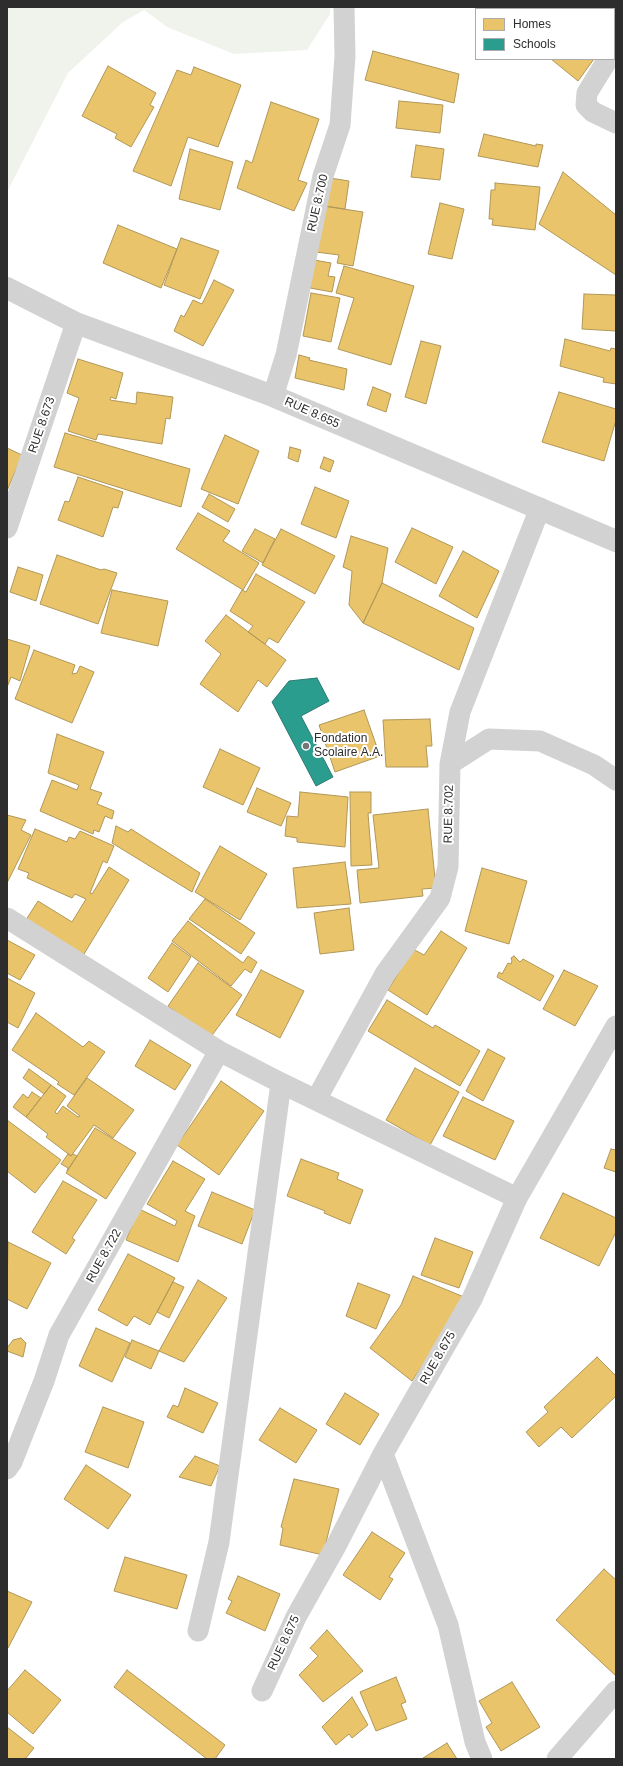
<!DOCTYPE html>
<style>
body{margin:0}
#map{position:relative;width:623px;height:1766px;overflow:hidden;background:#fff;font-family:Helvetica,sans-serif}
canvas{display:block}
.frame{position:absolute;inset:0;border:8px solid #2d2d2d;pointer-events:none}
.legend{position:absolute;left:475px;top:8px;width:140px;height:52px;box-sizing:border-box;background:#fff;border:1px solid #ababab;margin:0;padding:5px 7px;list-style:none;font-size:12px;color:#2d2d2d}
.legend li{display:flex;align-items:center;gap:8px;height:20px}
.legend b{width:20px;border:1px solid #ababab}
</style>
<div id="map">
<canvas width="623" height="1766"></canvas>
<div class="frame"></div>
<ul class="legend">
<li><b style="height:11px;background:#e9c46a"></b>Homes</li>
<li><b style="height:11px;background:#2a9d8f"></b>Schools</li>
</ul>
</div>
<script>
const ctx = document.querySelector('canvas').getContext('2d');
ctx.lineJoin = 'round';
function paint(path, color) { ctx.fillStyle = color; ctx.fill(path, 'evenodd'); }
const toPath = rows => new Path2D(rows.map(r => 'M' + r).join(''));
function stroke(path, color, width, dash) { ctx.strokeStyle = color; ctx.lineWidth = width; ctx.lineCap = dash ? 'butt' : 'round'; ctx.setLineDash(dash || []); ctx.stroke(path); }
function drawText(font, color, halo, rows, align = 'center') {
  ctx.font = font + ' Helvetica,sans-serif'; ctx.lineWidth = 4; ctx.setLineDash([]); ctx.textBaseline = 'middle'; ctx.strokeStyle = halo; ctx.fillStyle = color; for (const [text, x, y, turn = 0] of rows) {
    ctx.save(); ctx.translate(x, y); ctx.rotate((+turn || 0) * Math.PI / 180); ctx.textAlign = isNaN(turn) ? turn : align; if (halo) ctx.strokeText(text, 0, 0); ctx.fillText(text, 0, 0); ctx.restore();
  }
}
paint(toPath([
 [7,7,330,7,330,14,307,50,234,54,167,27,144,10,123,22,68,73,7,192]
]), '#f0f3ec');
const homes = toPath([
 [495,7,545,7,548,9,494,9,495,7],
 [567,7,616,7,616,11,614,13,614,9,568,9,567,7],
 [373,51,459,74,454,103,365,80,373,51],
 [551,59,594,59,578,81,551,59],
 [108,66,156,93,150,105,154,107,131,147,115,138,117,134,82,116,108,66],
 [194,67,241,85,218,147,188,137,171,186,133,171,177,70,191,75,194,67],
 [399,101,443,105,440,133,396,128,399,101],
 [271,102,319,119,298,180,307,183,294,211,237,188,246,160,252,163,271,102],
 [484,134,536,146,536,144,543,145,538,167,478,156,484,134],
 [416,145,444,149,440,180,411,177,416,145],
 [190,149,233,162,220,210,179,199,190,149],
 [563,172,616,215,616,275,539,224,563,172],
 [330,178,349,181,345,209,324,206,330,178],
 [495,183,540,187,535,230,492,225,493,219,489,219,491,190,495,190,495,183],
 [440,203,464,209,452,259,428,254,440,203],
 [324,206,363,212,353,266,337,263,339,255,316,252,324,206],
 [118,225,177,249,161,288,103,263,118,225],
 [181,238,219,251,200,299,164,285,181,238],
 [314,260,331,263,328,276,335,277,332,292,310,288,314,260],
 [344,266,414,286,391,365,338,349,354,298,336,293,344,266],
 [214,280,234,290,203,346,174,331,181,315,184,317,193,300,202,304,214,280],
 [311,293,340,298,331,342,303,336,311,293],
 [584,294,616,295,616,331,582,329,584,294],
 [565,339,610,351,611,348,616,349,616,384,603,382,604,378,560,366,565,339],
 [421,341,441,346,426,404,405,397,421,341],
 [299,355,310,358,309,360,347,369,344,390,295,378,299,355],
 [78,359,123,373,116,399,111,397,110,400,136,404,137,392,173,397,170,419,166,418,162,444,98,434,96,440,68,431,79,398,67,393,78,359],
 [373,387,391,394,386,412,367,405,373,387],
 [559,392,616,409,616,420,604,461,542,442,559,392],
 [65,433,190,469,181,507,54,467,65,433],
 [225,435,259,451,238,504,201,489,225,435],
 [290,447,301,450,298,462,288,458,290,447],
 [7,448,22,455,7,491,7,448],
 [324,457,334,461,330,472,320,468,324,457],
 [78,477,123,492,118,508,113,507,103,537,58,520,65,501,69,502,78,477],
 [315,487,349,501,336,538,301,524,315,487],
 [209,494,235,509,228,522,202,507,209,494],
 [198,513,230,531,223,541,259,563,243,590,176,549,198,513],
 [412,528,453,547,436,584,395,562,412,528],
 [255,529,275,539,263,563,242,551,255,529],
 [281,529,335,556,315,594,262,565,281,529],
 [351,536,388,548,382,583,363,623,349,605,352,571,343,567,351,536],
 [463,551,499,571,477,618,439,596,463,551],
 [57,555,101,570,104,569,117,573,98,624,40,604,57,555],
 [18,567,43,575,36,601,10,592,18,567],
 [256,574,305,602,278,643,269,638,265,644,248,632,253,626,230,611,242,590,246,592,256,574],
 [382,583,474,628,459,670,363,623,382,583],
 [112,590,168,601,158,646,101,633,112,590],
 [226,615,286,660,267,687,258,680,238,712,200,684,221,654,205,641,226,615],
 [7,639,30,646,20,681,11,677,8,685,7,685,7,639],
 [34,650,75,665,72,674,77,673,80,666,94,672,72,723,15,699,34,650],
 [364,710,380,756,335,772,319,725,364,710],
 [430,719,432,746,426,746,428,767,386,767,383,720,430,719],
 [57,734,104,752,90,789,102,793,97,804,114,811,112,819,105,816,99,832,94,830,93,834,40,811,52,780,77,790,79,785,48,773,57,734],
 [220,749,260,768,243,805,203,787,220,749],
 [257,788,291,803,281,826,247,812,257,788],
 [300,792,348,797,345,847,297,842,297,838,285,836,287,816,298,817,300,792],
 [350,792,371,792,371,813,368,813,372,865,351,866,350,792],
 [428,809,436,888,422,889,423,896,360,903,357,870,379,868,373,815,428,809],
 [7,815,26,820,21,830,31,835,7,883,7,815],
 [116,826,128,832,131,829,200,873,192,892,112,843,116,826],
 [35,829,67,842,69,837,75,839,80,831,114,846,107,863,103,861,90,893,92,894,109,867,129,880,81,959,24,923,38,901,72,922,86,899,75,894,72,898,27,878,29,873,18,869,35,829],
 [220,846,267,874,240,920,195,892,220,846],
 [345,862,351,904,297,908,293,868,345,862],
 [482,868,527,881,509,944,465,931,482,868],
 [205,899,255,933,241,954,189,919,205,899],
 [349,908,354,950,320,954,314,913,349,908],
 [188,921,243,963,248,956,257,962,251,973,245,969,231,986,172,941,188,921],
 [441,931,467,948,427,1015,388,990,413,949,424,955,441,931],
 [7,940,35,955,20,980,7,973,7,940],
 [172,943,191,957,168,992,148,978,172,943],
 [514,956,520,962,523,959,554,976,540,1001,497,977,499,972,502,974,508,963,511,964,512,961,511,958,514,956],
 [198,963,242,995,210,1038,168,1006,198,963],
 [261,970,304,991,280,1038,236,1015,261,970],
 [564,970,598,986,575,1026,543,1009,564,970],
 [7,978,35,993,18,1028,7,1022,7,978],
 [387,1000,433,1028,435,1025,480,1051,460,1086,368,1031,387,1000],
 [36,1013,83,1047,89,1041,105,1052,74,1095,57,1084,59,1082,12,1050,36,1013],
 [150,1040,191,1065,175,1090,135,1066,150,1040],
 [488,1049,505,1058,483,1101,466,1091,488,1049],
 [415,1068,459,1092,430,1145,386,1120,415,1068],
 [29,1069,51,1085,44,1094,23,1078,29,1069],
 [87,1078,134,1110,113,1138,94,1125,71,1156,46,1137,48,1134,26,1117,51,1085,66,1096,55,1112,57,1114,63,1106,78,1117,80,1116,67,1106,87,1078],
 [221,1081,264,1111,219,1175,177,1145,221,1081],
 [32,1092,41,1098,26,1117,13,1107,23,1094,28,1098,32,1092],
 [463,1097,514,1121,495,1160,443,1136,463,1097],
 [7,1120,61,1160,35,1193,7,1171,7,1120],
 [95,1128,136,1153,106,1199,66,1173,95,1128],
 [611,1149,616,1150,616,1172,604,1168,611,1149],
 [68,1154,71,1156,73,1154,77,1156,67,1171,68,1168,61,1164,68,1154],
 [301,1159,339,1173,337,1179,363,1190,350,1224,324,1213,325,1211,287,1196,301,1159],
 [173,1161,205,1179,185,1211,195,1216,178,1262,126,1240,139,1209,175,1226,177,1221,147,1204,173,1161],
 [63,1181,97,1200,72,1238,75,1240,66,1254,32,1232,63,1181],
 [212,1192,255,1210,242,1244,198,1226,212,1192],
 [563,1193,616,1218,616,1232,599,1266,540,1238,563,1193],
 [435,1238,473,1252,459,1288,421,1275,435,1238],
 [8,1242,51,1263,27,1309,7,1299,8,1242],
 [128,1254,175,1278,150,1325,134,1316,127,1326,98,1310,128,1254],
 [413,1276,464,1297,444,1333,412,1381,370,1348,401,1305,413,1276],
 [198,1280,227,1298,184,1362,159,1351,198,1280],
 [173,1282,184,1287,169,1318,157,1312,173,1282],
 [358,1283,390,1295,376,1329,346,1316,358,1283],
 [96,1328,130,1343,112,1382,79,1366,96,1328],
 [21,1338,26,1343,23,1357,7,1351,7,1348,13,1340,21,1338],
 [132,1340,159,1351,151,1369,125,1357,132,1340],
 [597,1357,616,1376,616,1396,572,1438,561,1427,539,1447,526,1432,548,1412,544,1407,597,1357],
 [185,1388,218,1403,203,1433,167,1417,173,1405,178,1407,185,1388],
 [345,1393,379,1414,360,1445,326,1424,345,1393],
 [103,1407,144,1422,128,1468,85,1452,103,1407],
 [280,1408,317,1430,296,1463,259,1440,280,1408],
 [195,1456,220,1466,211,1486,179,1477,195,1456],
 [86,1465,131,1495,108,1529,64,1499,86,1465],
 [294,1479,339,1489,323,1555,280,1545,283,1528,281,1527,294,1479],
 [372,1532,405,1553,389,1577,393,1579,380,1600,343,1575,372,1532],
 [125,1557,187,1575,177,1609,114,1591,125,1557],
 [604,1569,616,1580,616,1676,556,1620,604,1569],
 [238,1576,280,1594,265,1631,226,1613,232,1601,228,1599,238,1576],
 [7,1591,32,1602,8,1648,7,1647,7,1591],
 [327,1630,363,1671,323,1702,299,1675,318,1656,310,1648,327,1630],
 [25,1670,61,1700,33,1734,7,1712,7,1691,25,1670],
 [127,1670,225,1745,215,1759,207,1759,114,1687,127,1670],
 [396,1677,406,1702,401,1704,407,1719,376,1731,360,1692,396,1677],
 [512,1682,540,1727,501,1751,486,1727,492,1723,479,1701,512,1682],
 [352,1697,368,1725,352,1738,349,1734,336,1745,322,1727,352,1697],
 [7,1727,34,1748,25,1759,7,1759,7,1727],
 [447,1743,457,1759,423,1758,447,1743]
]);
paint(homes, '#e9c46a');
stroke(homes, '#b19758', 1);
const schools = toPath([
 [317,678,329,701,301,716,333,777,316,786,272,702,289,681,317,678]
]);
paint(schools, '#2a9d8f');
stroke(schools, '#2b7b72', 1);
stroke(toPath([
 [608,59,587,93,586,105,593,112,616,123],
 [273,396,286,355,323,176,340,125,345,56,344,7],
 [7,528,76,323],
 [450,764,489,739,540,741,594,765,616,780],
 [7,918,219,1051,281,1083,517,1198],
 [316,1100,385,974,440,898,448,867,450,764,460,712,540,508],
 [383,1454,448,1625,475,1742,482,1759],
 [7,1469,12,1462,44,1381,59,1335,219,1051],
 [198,1631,219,1542,281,1083],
 [262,1691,296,1617,337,1544,383,1454,472,1299,517,1198,616,1026],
 [557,1759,616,1691]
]), '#d2d2d2', 21);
stroke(toPath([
 [7,288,76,323,273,396,616,541]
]), '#d2d2d2', 22);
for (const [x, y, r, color] of [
 [306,746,4,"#767676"]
]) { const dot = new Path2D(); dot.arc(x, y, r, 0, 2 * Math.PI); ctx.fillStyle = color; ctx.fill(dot); stroke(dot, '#fff', 1.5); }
drawText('12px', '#2d2d2d', '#fff', [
 ["RUE 8.700",318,203,-77],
 ["RUE 8.655",312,413,24],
 ["RUE 8.673",42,425,-71],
 ["RUE 8.702",449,814,-89],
 ["RUE 8.722",104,1256,-61],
 ["RUE 8.675",438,1358,-60],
 ["RUE 8.675",284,1643,-65]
]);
drawText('12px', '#2d2d2d', '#fff', [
 ["Fondation",314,739],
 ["Scolaire A.A.",314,753]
], 'left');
</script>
